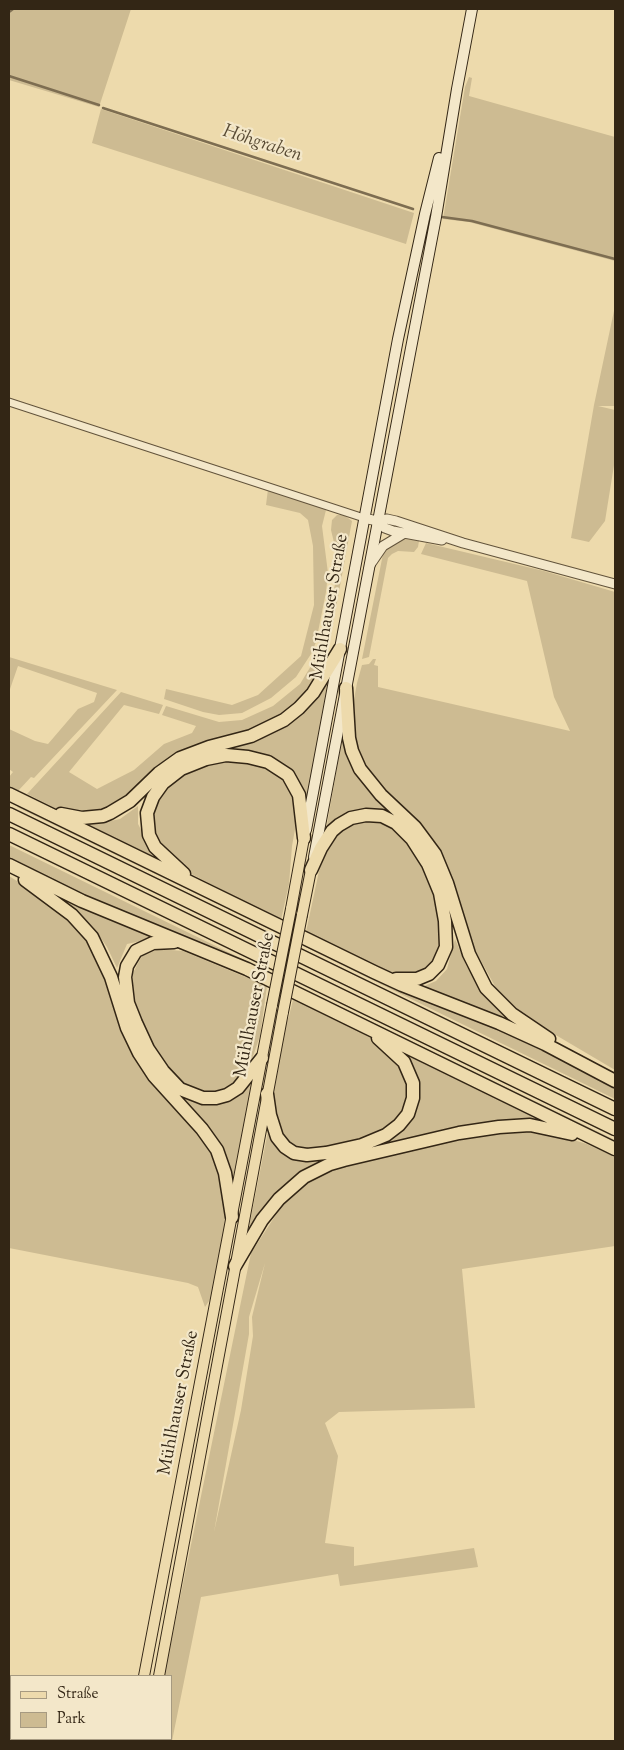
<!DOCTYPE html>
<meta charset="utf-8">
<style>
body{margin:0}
#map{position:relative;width:624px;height:1750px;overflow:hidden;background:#eddaac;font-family:"Sorts Mill Goudy",serif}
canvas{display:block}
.frame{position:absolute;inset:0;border:10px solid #332615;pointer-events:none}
.legend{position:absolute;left:10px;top:1675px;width:162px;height:65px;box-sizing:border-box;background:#f3e7c9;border:1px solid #a69a81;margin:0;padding:6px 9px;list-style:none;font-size:15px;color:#332615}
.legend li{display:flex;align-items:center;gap:10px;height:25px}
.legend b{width:25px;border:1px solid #a69a81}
</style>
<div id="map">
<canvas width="624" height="1750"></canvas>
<div class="frame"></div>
<ul class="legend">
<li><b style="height:6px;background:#eddaac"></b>Straße</li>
<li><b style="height:14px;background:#cdbb92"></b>Park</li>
</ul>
</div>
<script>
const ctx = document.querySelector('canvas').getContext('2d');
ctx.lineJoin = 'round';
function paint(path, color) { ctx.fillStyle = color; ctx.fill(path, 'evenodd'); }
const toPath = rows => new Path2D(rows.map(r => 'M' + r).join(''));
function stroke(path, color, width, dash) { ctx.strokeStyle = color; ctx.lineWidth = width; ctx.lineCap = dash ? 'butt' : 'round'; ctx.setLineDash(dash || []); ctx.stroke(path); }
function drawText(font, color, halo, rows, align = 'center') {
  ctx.font = font + ' "Sorts Mill Goudy",serif'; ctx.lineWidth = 4.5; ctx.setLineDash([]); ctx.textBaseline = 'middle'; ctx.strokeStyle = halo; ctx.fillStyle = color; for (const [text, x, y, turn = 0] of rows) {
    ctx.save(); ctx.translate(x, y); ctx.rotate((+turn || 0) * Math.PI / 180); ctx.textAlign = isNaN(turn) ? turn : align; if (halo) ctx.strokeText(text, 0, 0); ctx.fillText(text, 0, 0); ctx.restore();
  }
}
paint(toPath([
 [9,9,131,9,99,107,9,80],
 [469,77,472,78,469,96,615,137,615,261,469,222,443,219,465,87],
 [101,109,414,213,406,244,92,143],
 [615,306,615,406,598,406,615,410,615,459,605,521,589,542,571,538,594,405],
 [268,489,320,504,326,510,322,526,328,573,326,592,316,642,311,654,296,677,271,698,242,713,219,715,203,712,164,699,166,689,232,705,258,695,301,656,314,605,313,546,308,520,300,513,266,505],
 [337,515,344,515,352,521,326,662,310,690,284,715,251,731,190,748,155,768,116,806,91,815,63,812,27,794,121,692,163,705,159,714,124,705,69,772,97,789,134,770,164,744,192,733,196,726,162,715,166,706,219,722,242,720,273,706,300,684,317,656,325,639,337,573,338,559,331,530,332,520],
 [406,539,419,541,418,547,414,552,398,551,392,554,388,558,369,657,362,659,383,554,387,548,400,540],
 [426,543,544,571,615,592,615,1070,527,1018,496,988,471,943,369,774,357,750,354,735,352,710,357,683,362,665,369,664,373,659,376,659,374,665,378,666,378,687,570,731,554,697,527,581,421,554],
 [9,657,117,690,34,778,31,777,18,791,9,786,9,777,13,772,9,769,9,729,35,741,48,744,78,709,94,702,97,693,18,666,9,692],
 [330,676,306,809,291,771,211,752,293,720,309,707,318,696],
 [343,733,394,814,369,809,346,812,326,830],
 [237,760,267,768,282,777,293,789,296,824,292,846,289,884,281,920,193,875,176,863,153,833,151,813,166,784,206,762],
 [22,803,279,930,279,934,17,807],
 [138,806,138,824,152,851,160,859,158,863,80,825,96,824,120,819],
 [366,819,381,822,404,837,424,865,438,904,443,944,438,958,424,971,403,975,384,970,306,932,319,871,322,858,329,844,346,826],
 [9,845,271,973,271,976,117,914,9,861],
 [9,876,28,888,70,922,92,944,107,979,216,1154,227,1216,218,1277,211,1298,205,1307,198,1287,188,1283,9,1248],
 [56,895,116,922,155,938,127,944,117,968,107,947,93,927],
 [455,939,466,965,477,984,489,999,525,1029,422,987,436,981,447,969],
 [304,942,499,1026,615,1087,615,1099,303,946],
 [159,949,183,951,267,986,260,1036,252,1059,238,1083,221,1093,203,1094,182,1086,156,1055,135,1008,133,997,133,973,138,963,142,956],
 [296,985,615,1140,615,1145,295,989],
 [293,1000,322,1011,372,1039,403,1069,410,1095,399,1121,372,1137,307,1151,287,1145,272,1107,274,1085,282,1035,289,1016],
 [394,1045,550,1124,361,1151,416,1105],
 [256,1075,235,1189,227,1162,176,1093,190,1100,213,1103,241,1093,251,1084],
 [269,1126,277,1143,332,1158,247,1237],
 [524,1131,557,1135,587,1144,615,1157,615,1246,462,1269,475,1408,339,1412,325,1423,338,1456,325,1543,354,1547,354,1566,474,1548,478,1567,340,1586,338,1574,201,1597,172,1741,151,1741,152,1739,171,1739,171,1676,164,1676,251,1253,283,1204,296,1191,322,1173,373,1159,463,1138,503,1132],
 [265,1263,252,1317,253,1336,241,1410,214,1532,249,1334,249,1317]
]), '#cdbb92');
stroke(toPath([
 [9,12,13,9],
 [9,76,99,105],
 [103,108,413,209],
 [442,217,472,221,615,259]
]), '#7d6d51', 2.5);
const minor = toPath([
 [9,402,364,518]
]);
const tertiary = toPath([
 [364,518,377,521,385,528,393,531,442,540],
 [377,521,387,519,396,521,463,543,615,584],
 [370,565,383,546,403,534]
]);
const secondary = toPath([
 [306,830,398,339,425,214,439,158],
 [314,857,436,217,457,89,472,9]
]);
const primary = toPath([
 [291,909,304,838],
 [302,915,311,870],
 [144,1676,272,1005],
 [159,1676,283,1012],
 [132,1741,132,1739],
 [146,1741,147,1739]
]);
const motorway = toPath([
 [346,688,349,738,352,751,360,769,381,795,415,827,435,854,447,883,469,954,486,988,512,1014,549,1039],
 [9,794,374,972,402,985,499,1023,545,1044,615,1081],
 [9,814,615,1109],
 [61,814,82,818,103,816,110,813,130,801,159,773,180,758,209,747,251,736,284,720,299,708,313,693,340,649],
 [9,834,615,1129],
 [9,865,82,901,247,969,615,1149],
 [311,870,321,848,332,831,339,825,351,818,366,815,382,816,396,823,412,839,428,864,440,893,445,921,446,947,438,965,429,974,417,979,396,979],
 [184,874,155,847,149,835,147,813,153,797,163,783,181,769,206,759,226,755,248,757,268,762,288,775,299,795,304,838],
 [25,880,72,915,92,937,111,977,127,1028,139,1053,154,1076,202,1129,217,1150,225,1173,232,1217],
 [174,942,153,943,136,951,127,966,125,977,128,1003,136,1023,148,1049,163,1071,180,1089,203,1098,216,1098,227,1095,238,1088,262,1058],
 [267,1094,270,1115,277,1137,285,1147,294,1153,307,1155,326,1153,362,1145,386,1135,399,1125,408,1114,413,1098,413,1083,404,1062,378,1038],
 [235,1266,262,1220,279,1199,304,1177,330,1164,344,1160,459,1133,499,1127,530,1125,572,1134]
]);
stroke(minor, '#62533b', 9);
stroke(tertiary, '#62533b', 11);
stroke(secondary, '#332615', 12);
stroke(primary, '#332615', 12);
stroke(motorway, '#332615', 15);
stroke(minor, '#f3e7c9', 7);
stroke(tertiary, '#f3e7c9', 9);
stroke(secondary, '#f3e7c9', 10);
stroke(primary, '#eddaac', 10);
stroke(motorway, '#eddaac', 12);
const primaryBridge = toPath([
 [272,1005,291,909],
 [283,1012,302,915]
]);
stroke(primaryBridge, '#332615', 12, []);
stroke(primaryBridge, '#eddaac', 10);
drawText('18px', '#332615', '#f3e7c9', [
 ["Mühlhauser Straße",331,607,-80],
 ["Mühlhauser Straße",256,1005,-79],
 ["Mühlhauser Straße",180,1403,-79]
]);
drawText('italic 19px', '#584a33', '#f3e7c9', [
 ["Höhgraben",262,145,18]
]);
</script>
